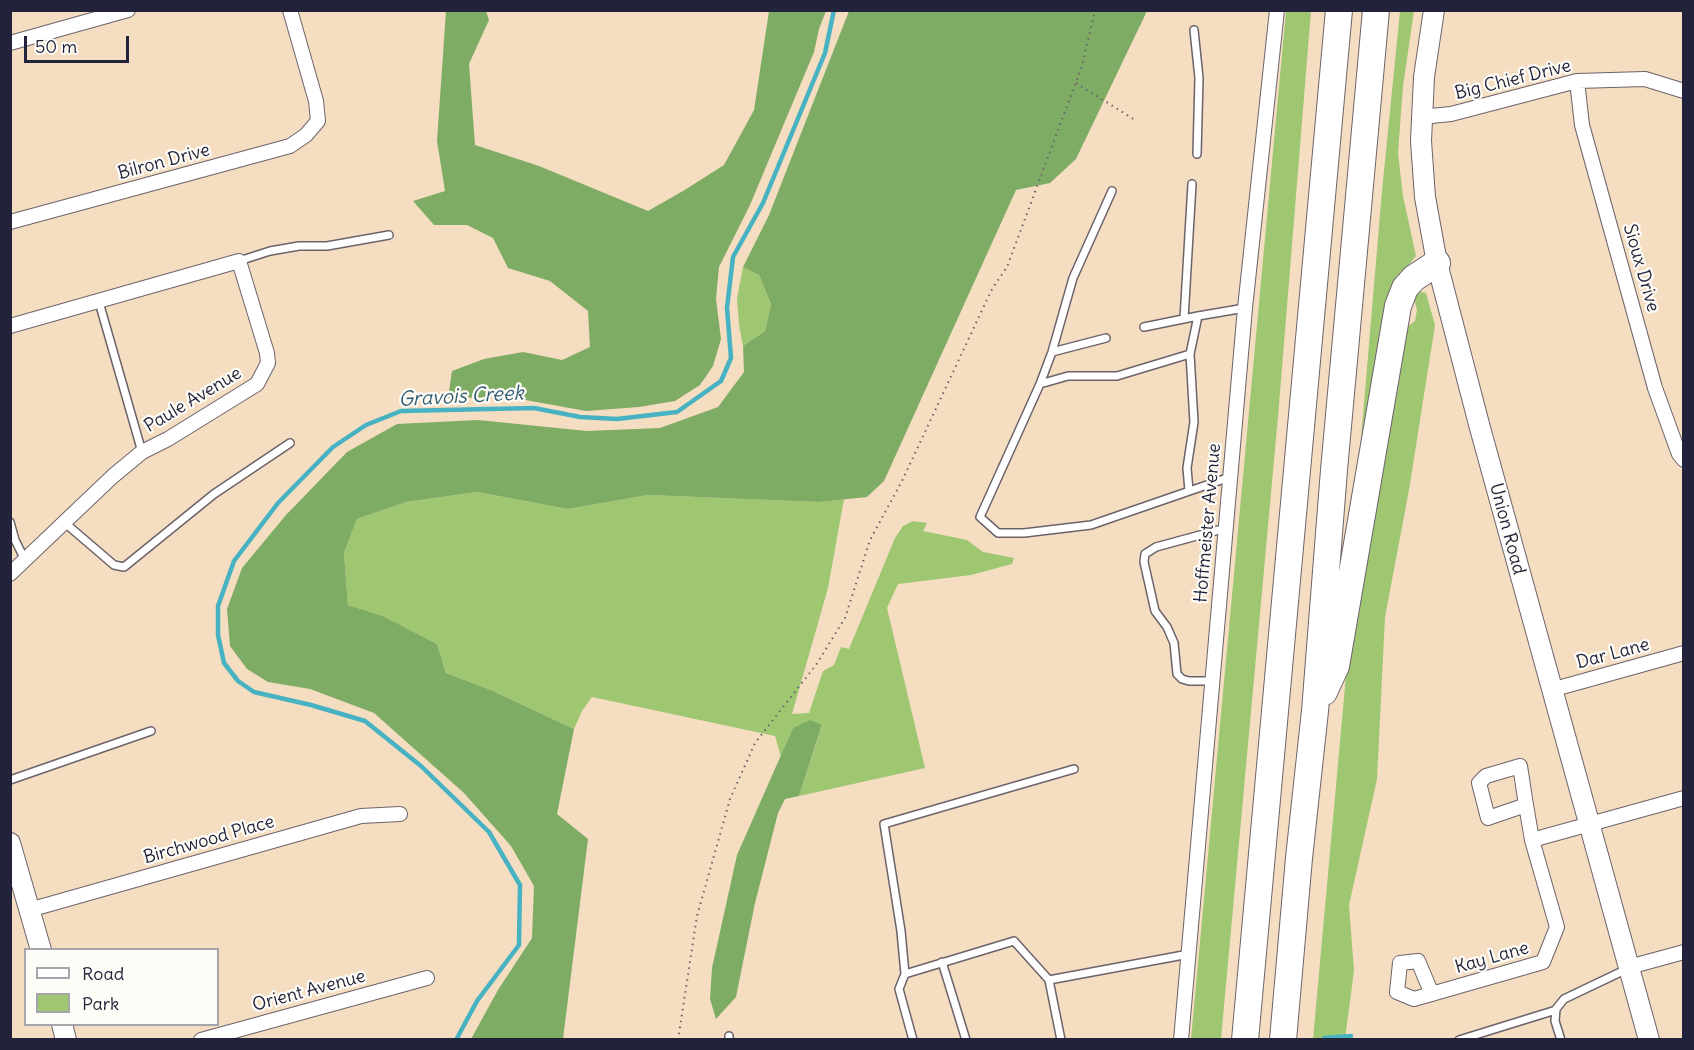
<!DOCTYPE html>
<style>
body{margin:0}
#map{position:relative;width:1694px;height:1050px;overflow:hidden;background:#f4ddc0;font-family:Delius,sans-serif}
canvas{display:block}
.frame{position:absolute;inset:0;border:12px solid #22223b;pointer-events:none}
.legend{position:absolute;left:24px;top:948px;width:195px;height:78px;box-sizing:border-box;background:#fdfcf7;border:2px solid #a5a5ac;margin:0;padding:8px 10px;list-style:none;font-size:18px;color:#22223b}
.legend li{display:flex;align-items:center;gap:12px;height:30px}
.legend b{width:30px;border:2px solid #a5a5ac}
.scale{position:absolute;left:24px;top:36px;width:105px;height:27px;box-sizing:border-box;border:3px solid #22223b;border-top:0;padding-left:8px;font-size:18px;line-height:21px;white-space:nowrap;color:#22223b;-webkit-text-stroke:4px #fdfcf7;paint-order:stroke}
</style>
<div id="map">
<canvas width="1694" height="1050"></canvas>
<div class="frame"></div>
<ul class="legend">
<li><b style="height:8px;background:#fff"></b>Road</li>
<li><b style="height:16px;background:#9fc772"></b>Park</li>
</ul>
<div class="scale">50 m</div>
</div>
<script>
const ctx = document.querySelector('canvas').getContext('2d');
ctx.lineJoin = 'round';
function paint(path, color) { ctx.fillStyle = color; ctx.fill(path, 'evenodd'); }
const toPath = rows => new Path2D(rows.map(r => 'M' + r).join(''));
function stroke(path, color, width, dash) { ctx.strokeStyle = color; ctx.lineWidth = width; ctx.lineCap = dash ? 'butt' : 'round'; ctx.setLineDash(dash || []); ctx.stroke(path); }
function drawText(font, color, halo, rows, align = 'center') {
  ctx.font = font + ' Delius,sans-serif'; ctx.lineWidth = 4.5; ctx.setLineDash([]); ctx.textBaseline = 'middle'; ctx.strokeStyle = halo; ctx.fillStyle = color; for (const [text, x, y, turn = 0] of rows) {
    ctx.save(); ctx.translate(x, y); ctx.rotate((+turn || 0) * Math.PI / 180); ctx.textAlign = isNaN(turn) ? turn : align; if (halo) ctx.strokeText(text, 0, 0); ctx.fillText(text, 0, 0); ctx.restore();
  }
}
paint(toPath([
 [1286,11,1311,11,1278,417,1221,1039,1191,1039],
 [1400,11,1414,11,1403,86,1398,153,1403,196,1416,256,1401,274,1358,474,1382,191],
 [743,267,759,275,771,304,765,331,743,346,739,325,737,298],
 [1422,292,1426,293,1435,325,1409,490,1385,617,1377,779,1349,905,1354,971,1345,1039,1313,1040,1348,653,1407,327,1415,321,1417,310,1414,298,1416,293],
 [477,492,568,509,648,495,819,502,844,499,828,588,792,714,809,713,823,671,834,665,841,647,849,649,895,538,903,526,913,521,927,523,923,531,967,540,983,552,1014,558,1012,564,971,575,898,584,887,608,925,768,799,796,822,726,793,728,781,757,775,736,592,697,582,711,574,729,491,690,446,673,437,644,383,616,348,605,344,553,357,519,406,502]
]), '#9fc772');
paint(toPath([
 [446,11,486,11,489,20,469,64,475,145,539,166,648,211,683,191,724,165,754,110,769,11,826,11,819,29,814,52,750,205,719,267,716,299,721,339,713,366,700,385,675,401,639,407,586,411,509,397,448,398,452,371,484,359,523,352,562,360,590,347,588,311,550,281,508,268,493,238,467,225,434,225,413,201,445,191,437,141],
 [849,11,1147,11,1076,159,1050,183,1016,190,884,481,867,497,819,502,648,495,568,509,477,492,406,502,357,519,344,553,348,605,383,616,437,644,446,673,491,690,574,729,557,814,588,839,563,1039,471,1039,498,990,532,938,534,886,511,846,464,793,374,713,310,689,268,682,247,669,230,646,227,609,242,568,286,515,347,452,397,424,478,420,587,431,660,428,718,407,744,372,743,346,765,331,771,304,759,275,743,267,769,215],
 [810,720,822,725,799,796,785,799,778,813,755,903,736,997,716,1019,710,999,712,968,737,855,793,728]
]), '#7fac64');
stroke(toPath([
 [1324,1038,1351,1036],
 [456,1040,477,1001,519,945,520,885,489,832,421,766,365,721,311,705,254,692,238,681,224,663,218,635,218,606,234,561,278,503,333,447,366,425,401,411,534,408,580,417,617,419,677,412,721,381,731,358,727,308,733,257,763,203,825,53,834,10]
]), '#46b2c2', 4.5);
const lane = toPath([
 [1194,30,1199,78,1197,154],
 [239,261,270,251,299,246,327,246,389,235],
 [99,302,142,452],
 [1184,319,1192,184],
 [1144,327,1198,316],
 [1052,352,1073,278,1112,191],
 [1190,354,1198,316,1245,308],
 [1040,384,1052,352,1106,338],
 [1189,491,1187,468,1194,422,1190,354,1117,376,1068,376,1040,384,980,517,998,533,1024,533,1091,525,1230,477],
 [10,522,15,540,25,560],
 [65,523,114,565,124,567,214,494,290,443],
 [1212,681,1189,681,1182,679,1177,674,1174,643,1167,627,1155,611,1144,562,1145,554,1156,547,1226,528],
 [10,780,151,731],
 [942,962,966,1040],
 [905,974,901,931,884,824,1074,769],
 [729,1040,729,1036],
 [913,1040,899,989,905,974,1014,941,1049,980],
 [1061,1040,1049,980,1189,954],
 [1459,1040,1556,1010],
 [1561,1040,1555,1021,1556,1009,1564,999,1627,969]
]);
const street = toPath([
 [10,43,128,10],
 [1577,81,1582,125,1655,388,1679,454,1684,460],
 [1421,117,1451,114,1577,81,1645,79,1684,91],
 [10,222,290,146,306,135,318,121,316,101,290,10],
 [10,326,239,261,267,353,268,363,257,384,168,439,142,452,113,476,10,574],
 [1551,690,1684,653],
 [1532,840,1684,798],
 [29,910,361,816,400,814],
 [1629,967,1684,952],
 [1432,994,1418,961,1400,963,1397,992,1414,999,1543,962,1557,927,1532,840,1526,805,1520,766,1486,776,1479,783,1488,818,1526,805],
 [201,1040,427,978],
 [1181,1040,1245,308,1277,10]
]);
const secondary = toPath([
 [1434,10,1424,77,1421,141,1425,197,1437,263,1480,428,1649,1040],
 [10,843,41,950],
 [62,1024,66,1040]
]);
const highway = toPath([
 [1324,692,1336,666,1398,306,1405,288,1414,278,1437,263],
 [1245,1040,1339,10],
 [1283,1040,1299,858,1315,711,1334,470,1376,10]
]);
stroke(lane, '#6c636a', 10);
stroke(street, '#6c636a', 16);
stroke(secondary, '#6c636a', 22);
stroke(highway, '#6c636a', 28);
stroke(toPath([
 [1076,83,1135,120],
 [678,1040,697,916,730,799,755,743,816,665,845,618,870,540,902,481,992,289,1007,267,1082,66,1095,10]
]), '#6c636a', 2, [1.5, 4.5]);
stroke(lane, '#fff', 7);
stroke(street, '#fff', 14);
stroke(secondary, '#fff', 20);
stroke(highway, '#fff', 26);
drawText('18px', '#22223b', '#fdfcf7', [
 ["Big Chief Drive",1513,80,-14],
 ["Bilron Drive",164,162,-15],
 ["Sioux Drive",1641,268,74],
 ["Paule Avenue",193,400,-31],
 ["Hoffmeister Avenue",1208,523,-85],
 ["Union Road",1507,529,75],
 ["Dar Lane",1613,654,-15],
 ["Birchwood Place",209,840,-16],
 ["Kay Lane",1492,958,-16],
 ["Orient Avenue",309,991,-15]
]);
drawText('italic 20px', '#305c71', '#fdfcf7', [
 ["Gravois Creek",461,397,-3]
]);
</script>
